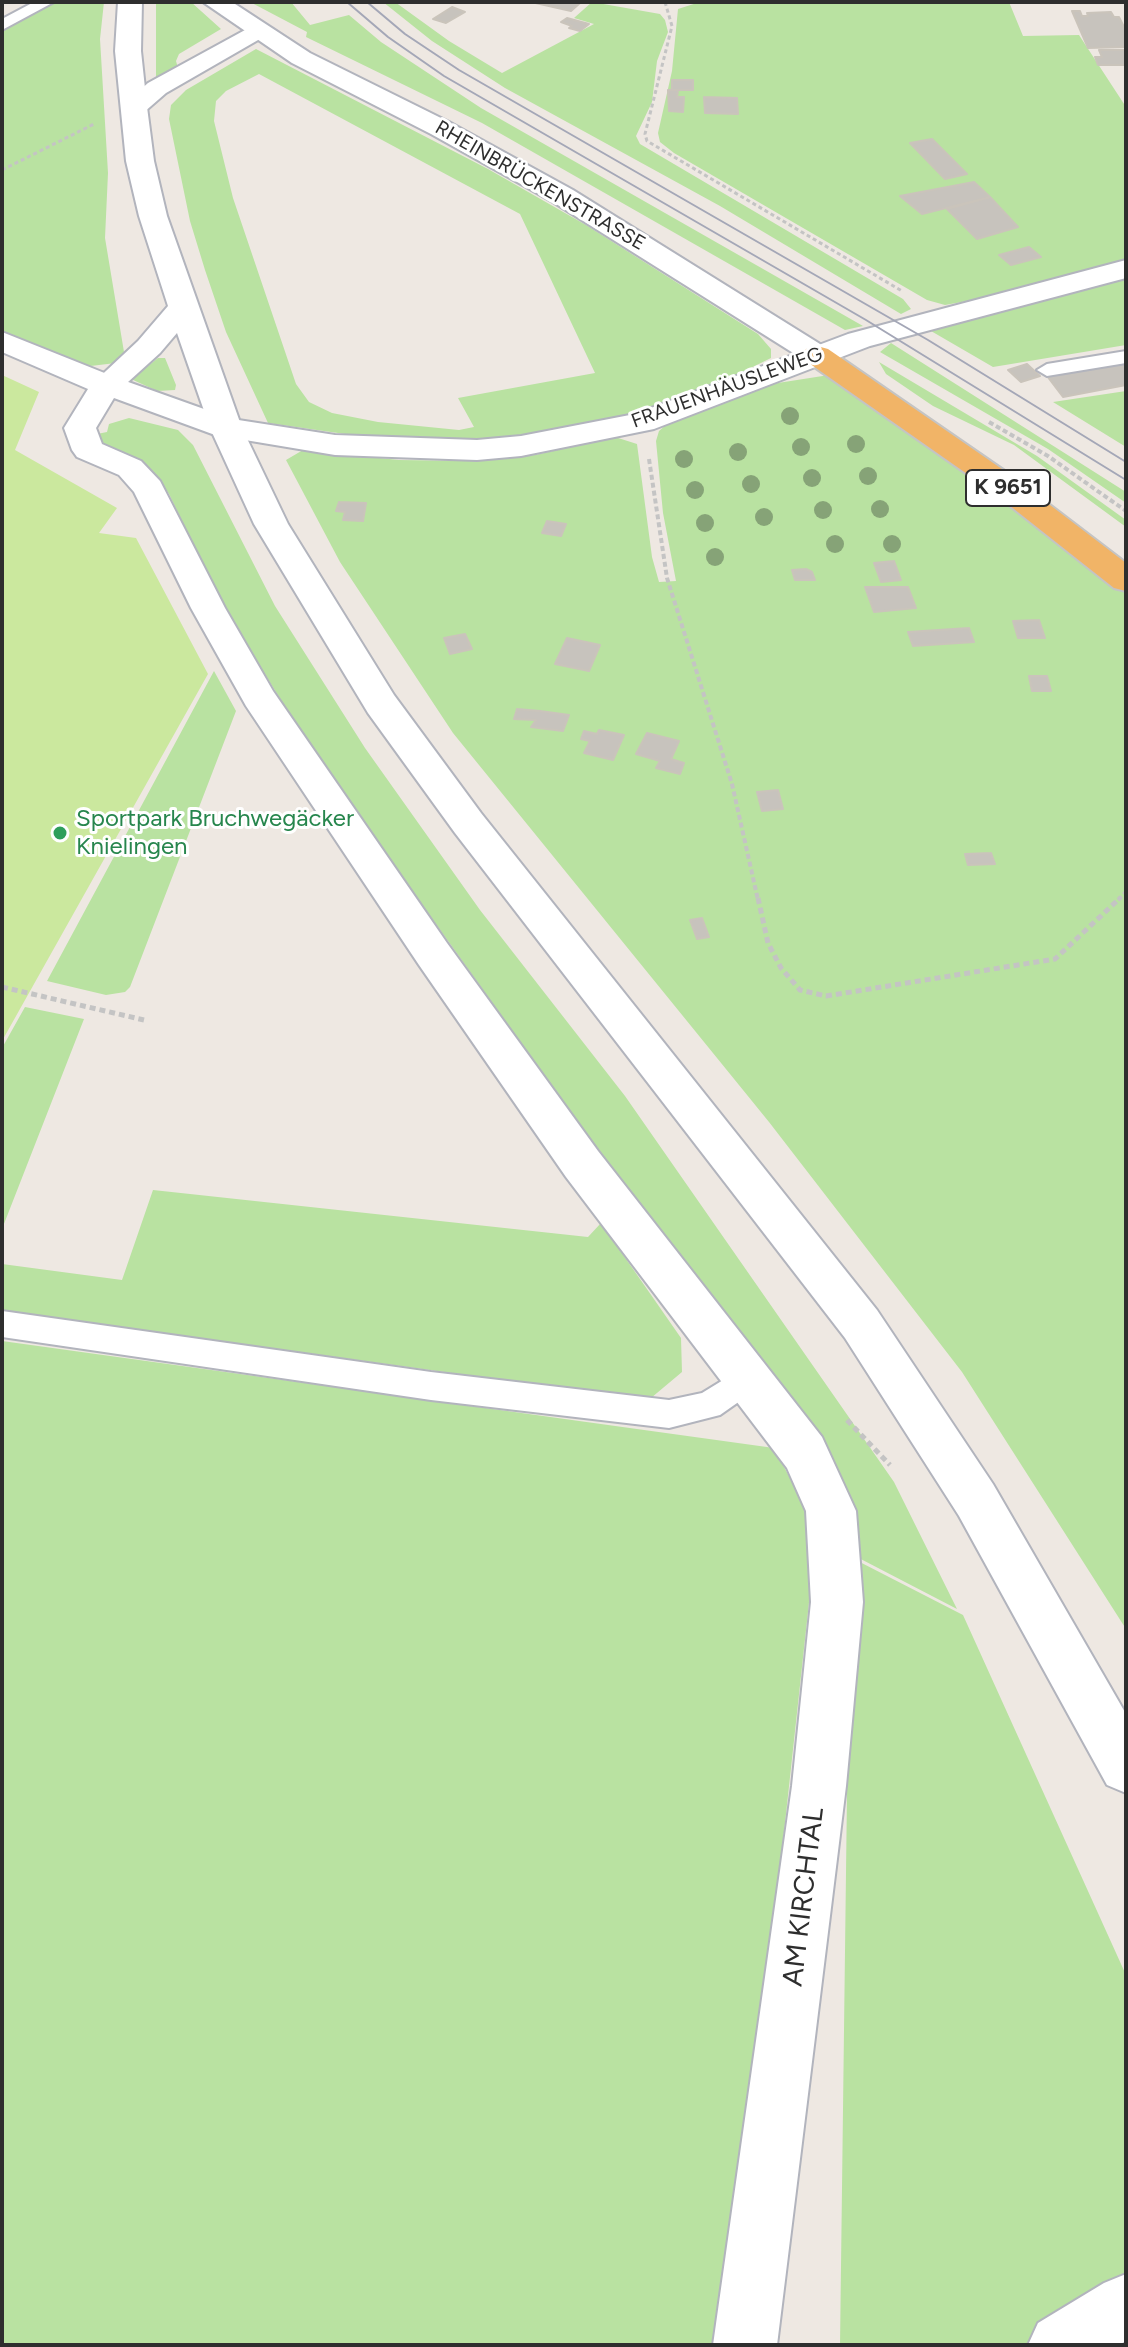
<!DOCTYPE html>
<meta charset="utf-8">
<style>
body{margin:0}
#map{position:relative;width:1128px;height:2347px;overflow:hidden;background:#eee8e2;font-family:Figtree,sans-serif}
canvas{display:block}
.frame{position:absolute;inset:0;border:4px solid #2e2e2e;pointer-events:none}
</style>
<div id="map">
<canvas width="1128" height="2347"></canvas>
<div class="frame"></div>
</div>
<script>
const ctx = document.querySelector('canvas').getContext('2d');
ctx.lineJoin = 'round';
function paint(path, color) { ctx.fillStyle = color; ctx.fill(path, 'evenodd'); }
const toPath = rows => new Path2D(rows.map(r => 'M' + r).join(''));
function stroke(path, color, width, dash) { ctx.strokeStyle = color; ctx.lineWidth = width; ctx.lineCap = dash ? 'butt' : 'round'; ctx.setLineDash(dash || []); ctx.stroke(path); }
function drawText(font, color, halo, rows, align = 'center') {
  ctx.font = font + ' Figtree,sans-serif'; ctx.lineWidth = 6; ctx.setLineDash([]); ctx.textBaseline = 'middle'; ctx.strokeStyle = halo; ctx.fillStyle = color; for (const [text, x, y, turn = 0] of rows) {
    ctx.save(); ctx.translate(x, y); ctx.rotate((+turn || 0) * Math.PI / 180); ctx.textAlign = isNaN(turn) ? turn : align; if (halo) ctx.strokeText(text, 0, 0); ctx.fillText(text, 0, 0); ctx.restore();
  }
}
paint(toPath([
 [56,2,104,2,100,39,108,173,105,238,124,352,116,363,82,367,2,335,2,29],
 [156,2,191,2,221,29,179,54,176,61,178,68,156,79],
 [250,2,291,2,310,25,349,15,381,42,481,108,863,326,845,330,482,123,306,37,307,32],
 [383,2,395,2,449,41,502,73,594,24,574,18,592,2,660,14,665,20,668,32,657,61,652,102,636,136,640,144,903,299,911,309,901,314,720,206,505,88,432,41],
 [700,2,1009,2,1023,36,1079,35,1126,107,1126,260,995,296,945,305,927,300,674,153,660,142,658,133,672,71,678,9],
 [256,49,488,169,586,225,758,334,771,349,771,358,718,384,664,404,611,421,527,436,483,441,366,437,268,423,226,332,205,270,190,221,169,119,171,105,186,90],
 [259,74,520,214,595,373,458,398,474,427,459,430,378,422,332,413,309,402,296,384,233,198,214,121,216,101,226,91],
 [1126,276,1126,345,993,367,931,331,970,317],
 [891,343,1126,492,1126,503,1048,449,880,352],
 [158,358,165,358,176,385,175,390,157,391,131,379],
 [879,362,1037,456,1126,520,1126,527,1014,445,933,406,886,374],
 [829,375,886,413,1126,590,1126,1629,962,1372,769,1122,453,733,340,562,286,460,303,450,399,460,473,461,535,455,615,437,637,444,652,557,659,582,676,581,663,513,656,441,659,431,667,424,765,385],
 [1126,391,1126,447,1053,402],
 [129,418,178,430,193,445,275,606,365,748,480,910,625,1096,894,1482,957,1609,853,1555,821,1452,541,1071,315,755,227,613,169,494,152,470,137,458,100,443,97,434,107,432,109,424],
 [214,671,236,711,130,987,125,992,106,995,47,981],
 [25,1007,84,1019,2,1229,2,1048],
 [153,1190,588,1237,601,1223,681,1338,682,1372,651,1398,640,1399,2,1311,2,1264,122,1280],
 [2,1341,774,1448,817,1529,742,2218,713,2345,2,2345],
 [850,1557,963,1615,1126,1975,1126,2345,840,2345]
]), '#b9e2a1');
paint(toPath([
 [2,375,39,392,15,450,117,508,99,533,136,538,208,674,2,1041]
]), '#cbe89e');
const building = toPath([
 [531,2,577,2,580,3,571,11,531,2],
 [452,7,465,12,446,23,433,19,452,7],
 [1072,11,1080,11,1082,16,1088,16,1087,13,1111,12,1114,17,1119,17,1126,31,1126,47,1088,48,1072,11],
 [567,18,589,24,580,31,569,28,572,26,561,22,567,18],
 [1099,50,1126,50,1126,65,1098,65,1095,57,1102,57,1099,50],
 [672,80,693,80,693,90,672,90,672,80],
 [668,90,678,90,677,97,684,97,683,112,669,111,668,90],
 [704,97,737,98,738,114,705,113,704,97],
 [932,139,967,174,945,179,910,143,932,139],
 [974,182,990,197,922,214,900,196,974,182],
 [990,197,1018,227,977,239,947,209,990,197],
 [1029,247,1041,257,1011,265,999,255,1029,247],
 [1126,361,1126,385,1063,397,1047,376,1067,373,1065,370,1126,361],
 [1027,364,1040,376,1021,382,1008,370,1027,364],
 [339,502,366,503,363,521,343,520,345,512,336,511,339,502],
 [547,521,566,524,561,536,542,533,547,521],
 [894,561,901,580,881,582,874,563,894,561],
 [806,569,812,572,815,580,795,580,792,570,806,569],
 [865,587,908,587,916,608,874,612,865,587],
 [1039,620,1045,638,1018,638,1013,621,1039,620],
 [969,628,974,642,913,646,908,632,969,628],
 [465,634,472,649,450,654,444,638,465,634],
 [567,638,600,645,589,671,555,664,567,638],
 [1029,676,1047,676,1051,691,1032,691,1029,676],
 [517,709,540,711,569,715,563,731,531,727,536,720,514,719,517,709],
 [599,730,624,735,613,760,584,753,590,741,581,739,584,731,597,734,599,730],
 [647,733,679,741,671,759,684,763,680,774,656,768,660,761,636,754,647,733],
 [778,790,783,809,762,811,757,792,778,790],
 [991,853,995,864,968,865,965,854,991,853],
 [702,918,709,937,697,939,690,920,702,918]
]);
paint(building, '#c7c3bd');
stroke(building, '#cac4bb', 2);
const service = toPath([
 [34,2,54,2,2,30,2,19,34,2],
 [1126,351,1126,363,1047,376,1037,370,1047,364,1126,351],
 [2,1311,431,1372,669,1400,702,1393,746,1366,757,1369,761,1379,757,1389,720,1415,669,1428,431,1400,2,1337,2,1311]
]);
const minor = toPath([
 [256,24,265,26,268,31,265,36,166,93,143,113,134,115,125,113,121,107,148,83,256,24],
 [1126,260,1126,278,870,346,654,429,521,456,477,460,335,455,215,435,114,398,96,428,102,444,141,461,160,481,225,608,273,691,447,943,598,1151,822,1437,856,1511,863,1602,846,1786,777,2345,713,2345,792,1786,811,1602,806,1511,787,1468,566,1177,419,965,246,706,191,608,134,492,119,475,77,457,72,450,64,428,88,389,2,352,2,332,117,378,232,419,335,435,477,440,521,436,635,414,848,334,1126,260],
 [1126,2274,1126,2341,1119,2345,1028,2345,1038,2323,1104,2283,1126,2274]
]);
const secondary = toPath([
 [118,2,142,2,141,51,147,107,154,161,167,216,242,428,288,524,394,695,481,813,877,1310,993,1484,1126,1714,1126,1793,1107,1785,959,1516,845,1338,455,833,368,713,254,524,210,428,177,333,160,353,117,392,106,394,95,392,91,385,138,341,168,306,139,216,126,161,115,51,118,2],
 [203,2,232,2,310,53,449,122,573,190,828,349,832,355,828,361,817,364,806,361,553,202,431,134,292,63,203,2]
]);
const trunk = toPath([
 [817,346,828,349,1012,476,1126,563,1126,591,1114,588,990,490,806,361,802,355,806,349,817,346]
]);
stroke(service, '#b2b4bd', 4);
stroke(minor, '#b2b4bd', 4);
stroke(secondary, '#b2b4bd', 4);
stroke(trunk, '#c4c4c4', 4);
stroke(toPath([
 [665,2,672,26,645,134,647,141,902,291],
 [2,170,94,124]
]), '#c4c4c4', 3, [4, 3]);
stroke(toPath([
 [989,422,1048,456,1126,511],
 [649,459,667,578,732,784,758,900],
 [1118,900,1126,892]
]), '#c4c4c4', 4, [5, 3]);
stroke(toPath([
 [758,898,768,943,781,968,800,990,826,996,1055,959,1120,898],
 [2,987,144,1020],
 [847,1420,890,1465]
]), '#c4c4c4', 5, [6, 4]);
paint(service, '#fff');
paint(minor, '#fff');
paint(secondary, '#fff');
paint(trunk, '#f1b467');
stroke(toPath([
 [347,2,388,37,444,76,866,320,1126,480],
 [367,2,405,34,459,70,928,340,1126,462]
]), '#a4a7b7', 2);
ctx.fillStyle = '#86a377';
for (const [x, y] of [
 [790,416],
 [856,444],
 [801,447],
 [738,452],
 [684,459],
 [868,476],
 [812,478],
 [751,484],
 [695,490],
 [880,509],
 [823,510],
 [764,517],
 [705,523],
 [835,544],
 [892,544],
 [715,557]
]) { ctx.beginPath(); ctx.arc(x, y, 9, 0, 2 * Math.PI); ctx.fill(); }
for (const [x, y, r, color] of [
 [60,833,8,"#2e9e5b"]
]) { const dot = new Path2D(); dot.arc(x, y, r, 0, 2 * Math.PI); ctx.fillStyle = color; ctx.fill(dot); stroke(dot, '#fff', 3); }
drawText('20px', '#2e2e2e', '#fff', [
 ["RHEINBRÜCKENSTRASSE",540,186,30],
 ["FRAUENHÄUSLEWEG",727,388,-20]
]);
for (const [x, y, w] of [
 [1008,488,84]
]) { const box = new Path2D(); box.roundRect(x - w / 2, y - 18, w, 36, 6); ctx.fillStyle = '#fff'; ctx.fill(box); stroke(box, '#2e2e2e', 2); }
drawText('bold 22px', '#2e2e2e', null, [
 ["K 9651",1008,488]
]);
drawText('24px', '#27864d', '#fff', [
 ["Sportpark Bruchwegäcker",76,819],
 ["Knielingen",76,847]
], 'left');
drawText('28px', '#2e2e2e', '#fff', [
 ["AM KIRCHTAL",804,1897,-83]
]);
</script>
